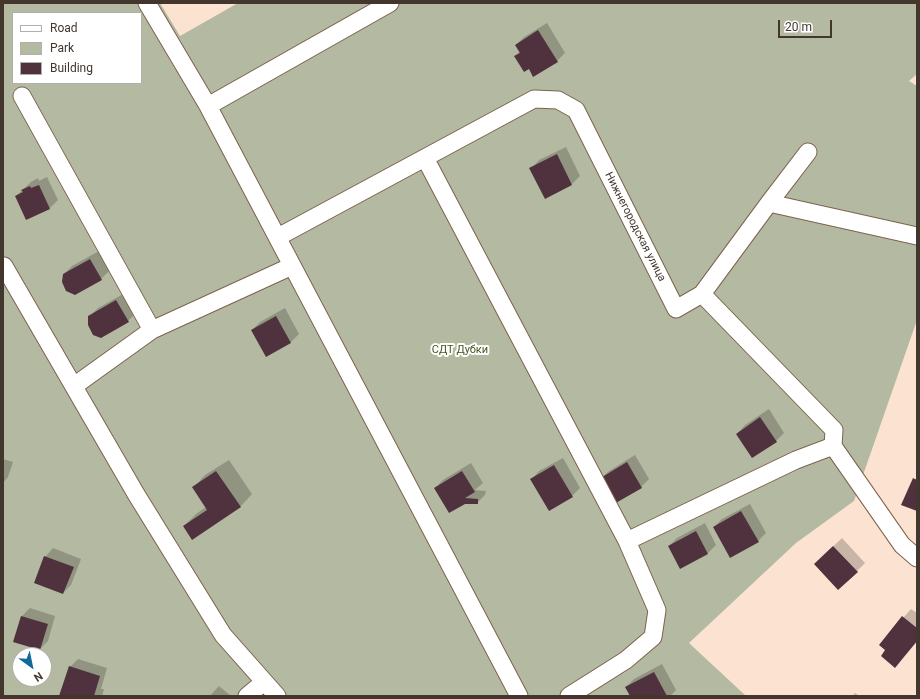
<!DOCTYPE html>
<meta charset="utf-8">
<style>
body{margin:0}
#map{position:relative;width:920px;height:699px;overflow:hidden;background:#fce3d1;font-family:Roboto,sans-serif}
canvas{display:block}
.frame{position:absolute;inset:0;border:4px solid #42362d;pointer-events:none}
.legend{position:absolute;left:12px;top:12px;width:130px;height:72px;box-sizing:border-box;background:#fff;border:1px solid #b3afab;margin:0;padding:5px 7px;list-style:none;font-size:12px;color:#42362d}
.legend li{display:flex;align-items:center;gap:8px;height:20px}
.legend b{width:20px;border:1px solid #b3afab}
.north{position:absolute;left:12px;top:647px;width:40px;height:40px;box-sizing:border-box;background:#fff;border:1px solid #b3afab;border-radius:50%;rotate:147deg;font-size:11px;font-weight:700;line-height:16px;text-align:center;color:#42362d}
.north::after{content:'';display:block;margin:auto;width:14px;height:18px;background:#116a9a;clip-path:polygon(50% 0,100% 100%,50% 72%,0 100%)}
.scale{position:absolute;left:778px;top:20px;width:54px;height:18px;box-sizing:border-box;border:2px solid #42362d;border-top:0;padding-left:5px;font-size:12px;line-height:14px;white-space:nowrap;color:#42362d;-webkit-text-stroke:3px #fff;paint-order:stroke}
</style>
<div id="map">
<canvas width="920" height="699"></canvas>
<div class="frame"></div>
<ul class="legend">
<li><b style="height:5px;background:#fff"></b>Road</li>
<li><b style="height:11px;background:#b4baa1"></b>Park</li>
<li><b style="height:11px;background:#4f323d"></b>Building</li>
</ul>
<div class="north">N</div>
<div class="scale">20 m</div>
</div>
<script>
const ctx = document.querySelector('canvas').getContext('2d');
ctx.lineJoin = 'round';
function paint(path, color) { ctx.fillStyle = color; ctx.fill(path, 'evenodd'); }
const toPath = rows => new Path2D(rows.map(r => 'M' + r).join(''));
function stroke(path, color, width, dash) { ctx.strokeStyle = color; ctx.lineWidth = width; ctx.lineCap = dash ? 'butt' : 'round'; ctx.setLineDash(dash || []); ctx.stroke(path); }
function drawText(font, color, halo, rows, align = 'center') {
  ctx.font = font + ' Roboto,sans-serif'; ctx.lineWidth = 4; ctx.setLineDash([]); ctx.textBaseline = 'middle'; ctx.strokeStyle = halo; ctx.fillStyle = color; for (const [text, x, y, turn = 0] of rows) {
    ctx.save(); ctx.translate(x, y); ctx.rotate((+turn || 0) * Math.PI / 180); ctx.textAlign = isNaN(turn) ? turn : align; if (halo) ctx.strokeText(text, 0, 0); ctx.fillText(text, 0, 0); ctx.restore();
  }
}
paint(toPath([
 [3,3,160,3,180,36,238,3,917,3,917,74,909,81,917,86,917,320,854,501,796,543,689,643,746,696,3,696],
 [13,13,141,13,141,83,13,83],
 [20,655,44,655,44,679,20,679]
]), '#b4baa1');
paint(toPath([
 [547,23,565,53,557,61,515,56,520,51,516,45,524,37],
 [566,147,580,176,572,184,545,197,531,169,539,160],
 [47,177,58,200,50,208,16,196,31,182,38,178,39,181],
 [99,251,109,271,101,279,64,274,72,266],
 [125,293,136,313,128,321,89,317,98,308],
 [285,308,299,334,291,342,266,356,252,330,260,322],
 [769,409,784,433,776,441,752,456,737,434,745,425],
 [635,455,649,479,641,487,600,479,609,471],
 [563,458,580,488,572,496,531,480,539,471],
 [3,459,13,462,8,477,3,483],
 [229,460,252,494,240,507,184,526,196,514,206,507,193,488,205,475],
 [471,463,483,483,475,490,486,491,485,495,477,503,435,488,443,480],
 [750,504,766,533,758,541,714,527,722,519],
 [705,523,716,545,708,553,680,567,669,546,677,538],
 [842,538,865,563,857,571,823,556],
 [53,548,81,559,71,585,63,593,45,557],
 [30,608,55,616,48,641,40,649,15,641,22,616],
 [911,609,917,613,917,642,895,666,887,650,880,644],
 [78,659,107,668,101,689,104,689,102,696,60,696,70,667],
 [662,664,676,690,670,696,631,696,626,687,634,679],
 [219,686,231,696,210,696],
 [855,693,860,696,852,696]
]), '#0003');
paint(toPath([
 [538,30,558,62,533,77,529,69,524,72,514,56,520,53,515,45],
 [557,154,572,185,545,199,529,168],
 [39,185,50,209,26,220,15,196,23,192,21,190,30,186,31,188],
 [90,259,102,280,75,295,66,291,62,282,63,274],
 [116,300,129,322,101,338,93,335,88,325,88,316],
 [276,316,291,343,266,357,251,330],
 [760,417,777,442,752,458,736,434],
 [627,462,642,488,614,504,599,479],
 [554,465,573,497,549,511,530,479],
 [216,471,241,507,192,540,183,526,207,510,192,487],
 [462,471,475,492,465,498,478,499,478,504,465,504,449,513,434,488],
 [913,478,917,480,917,511,901,505],
 [741,511,759,542,730,558,713,527],
 [696,531,708,554,680,569,668,546],
 [833,546,858,572,838,590,814,564],
 [44,556,74,567,63,594,34,583],
 [21,616,48,624,40,650,13,642],
 [902,616,917,628,917,641,895,668,881,656,885,650,879,645],
 [69,666,100,676,94,696,59,696],
 [654,672,667,696,630,696,625,687]
]), '#4f323d');
const minor = toPath([
 [147,3,208,106,519,696],
 [22,96,152,330],
 [208,106,390,3],
 [425,158,627,541,657,610,653,637,626,660,569,696],
 [769,203,917,236],
 [278,237,534,99,558,100,576,110,676,309,702,294,834,430,833,446,902,545,917,558],
 [4,266,136,494,223,635,277,696],
 [702,294,769,203,808,152],
 [74,386,152,330,292,266],
 [627,541,796,460,833,446],
 [247,696,264,682]
]);
stroke(minor, '#7d624e', 19);
stroke(minor, '#fff', 17);
drawText('11px', '#42362d', '#fff', [
 ["Нижнегородская улица",635,227,63]
]);
drawText('11px', '#4a541e', '#fff', [
 ["СДТ Дубки",460,350]
]);
</script>
